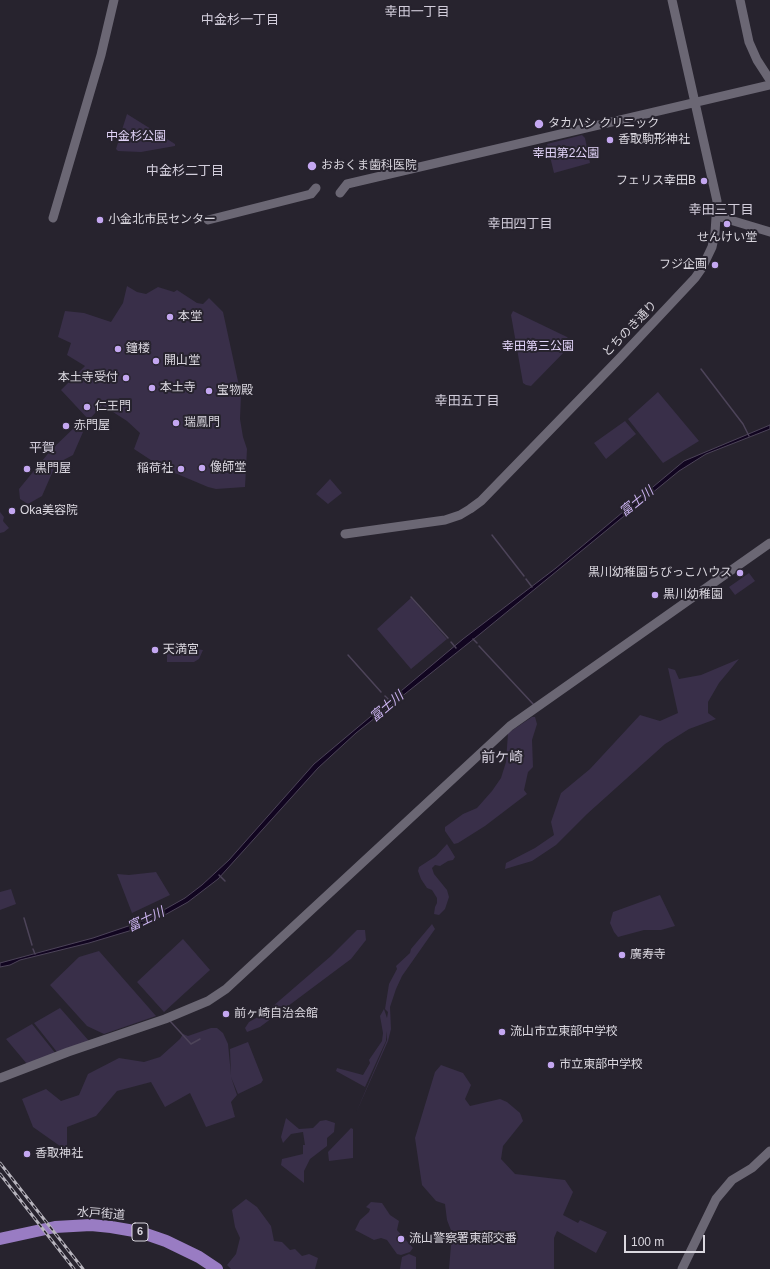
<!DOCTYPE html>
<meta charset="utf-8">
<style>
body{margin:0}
#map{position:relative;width:770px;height:1269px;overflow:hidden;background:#27232e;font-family:Helvetica,sans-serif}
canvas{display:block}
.scale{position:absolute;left:624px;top:1235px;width:81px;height:18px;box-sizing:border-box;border:2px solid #dad7df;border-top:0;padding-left:5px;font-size:12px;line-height:14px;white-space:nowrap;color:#dad7df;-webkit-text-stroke:3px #27232e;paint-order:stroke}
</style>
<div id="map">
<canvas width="770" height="1269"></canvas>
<div class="scale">100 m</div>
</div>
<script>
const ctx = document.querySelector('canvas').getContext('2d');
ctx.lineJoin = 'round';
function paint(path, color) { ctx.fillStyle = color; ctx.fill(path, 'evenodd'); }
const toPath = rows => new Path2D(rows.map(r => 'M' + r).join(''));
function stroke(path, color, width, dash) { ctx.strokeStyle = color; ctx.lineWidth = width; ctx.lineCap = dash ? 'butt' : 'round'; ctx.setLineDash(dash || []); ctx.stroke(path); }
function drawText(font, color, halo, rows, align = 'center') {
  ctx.font = font + ' Helvetica,"Noto Sans JP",sans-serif'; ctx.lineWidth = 4; ctx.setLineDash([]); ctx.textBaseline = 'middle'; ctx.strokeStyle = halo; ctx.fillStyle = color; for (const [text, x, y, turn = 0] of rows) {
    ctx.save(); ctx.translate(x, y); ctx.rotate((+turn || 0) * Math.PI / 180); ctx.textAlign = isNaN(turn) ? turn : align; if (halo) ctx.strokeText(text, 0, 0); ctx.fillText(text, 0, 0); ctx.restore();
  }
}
paint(toPath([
 [127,114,175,144,175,146,141,152,118,151,116,149],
 [582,135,585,138,590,163,554,173,547,144],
 [127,286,137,292,146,294,158,287,174,292,177,290,197,303,203,304,209,298,223,312,241,395,240,419,243,437,247,449,245,487,216,489,208,487,163,468,134,449,140,433,127,421,102,405,89,420,61,390,85,366,67,355,71,343,58,337,65,311,84,313,111,322,123,303],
 [513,311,567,337,571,342,571,345,531,386,526,385,523,383,511,315],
 [658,392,699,441,663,463,628,419],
 [625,421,636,434,606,459,594,443],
 [76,426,83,432,73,455,56,464,42,496,28,504,20,499,19,489,51,450],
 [330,479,342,493,328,504,316,494],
 [0,512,4,517,3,521,9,528,4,532,0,533],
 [749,573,755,581,735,595,729,587],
 [411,598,447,639,411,669,377,629],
 [167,645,203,650,199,659,194,662,167,662],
 [739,659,719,683,708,702,708,713,716,719,689,729,665,744,587,814,556,845,532,861,505,869,506,863,535,848,554,835,551,822,561,793,590,769,640,715,660,721,678,713,668,668,675,670,679,679,701,675],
 [532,717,535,717,537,724,532,740,533,767,528,772,524,790,527,794,485,826,458,843,454,844,445,831,445,827,463,814,477,808,492,791,501,778,506,762,508,733],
 [447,844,455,857,453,860,448,861,440,866,435,865,432,868,434,874,447,890,449,897,445,909,439,915,434,914,435,907,437,903,437,898,432,890,427,888,421,879,418,871,419,867,436,856],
 [156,872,170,895,132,913,117,874,129,875],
 [11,889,16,904,0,910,0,892],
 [660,895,675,926,661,930,644,930,618,937,614,932,610,923,613,912],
 [432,924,435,929,402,976,396,989,390,1007,391,1029,388,1041,356,1113,387,1040,386,1031,386,1041,365,1087,336,1071,337,1068,363,1075,370,1063,369,1060,382,1041,383,1033,380,1016,384,1009,387,1018,388,1012,385,1009,389,984,397,969,396,966,410,953,411,949],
 [357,930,365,930,366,940,351,959,260,1027,247,1032,245,1028,249,1022,265,1013,331,956],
 [183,939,210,970,164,1012,137,982],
 [99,951,156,1016,104,1034,87,1026,50,985,79,957],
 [60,1008,89,1041,57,1052,34,1023],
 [32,1024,56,1054,27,1064,6,1039],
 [211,1028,217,1028,223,1033,228,1044,231,1075,230,1049,248,1042,263,1080,261,1083,238,1094,231,1077,237,1095,231,1102,235,1117,206,1127,190,1093,165,1107,151,1082,117,1091,96,1116,67,1127,67,1151,33,1127,22,1099,46,1089,61,1101,79,1095,88,1074,119,1058,144,1062,160,1057,180,1039,183,1034,188,1036],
 [441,1065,463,1073,471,1085,465,1099,470,1106,500,1099,507,1102,520,1113,523,1121,503,1146,501,1159,515,1174,565,1180,573,1192,563,1215,578,1223,580,1220,607,1232,596,1253,557,1231,554,1238,554,1269,449,1269,452,1233,447,1220,445,1204,436,1201,422,1185,415,1138,435,1072],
 [286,1118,299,1129,313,1128,320,1121,326,1120,335,1123,334,1132,327,1138,327,1146,310,1159,304,1171,304,1183,281,1165,282,1159,303,1154,303,1145,305,1145,303,1132,291,1134,283,1143,281,1137],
 [351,1128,353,1129,353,1158,329,1161,328,1152],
 [246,1199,257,1207,271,1226,274,1241,282,1242,290,1250,295,1249,302,1256,309,1254,318,1258,315,1269,231,1269,227,1265,236,1254,240,1238,235,1227,232,1210],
 [371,1202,382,1203,390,1215,399,1221,397,1230,413,1248,410,1252,401,1255,397,1254,387,1240,381,1238,374,1240,355,1230,360,1220,369,1212,370,1209,366,1207],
 [409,1254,416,1257,416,1269,400,1269,402,1257]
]), '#392f49');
const water = toPath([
 [770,425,770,429,706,454,679,471,480,634,356,733,318,768,218,879,188,902,154,921,129,931,89,943,20,960,10,965,0,967,0,963,93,938,146,920,185,898,202,885,229,860,314,764,463,639,556,568,684,461,770,425]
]);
paint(water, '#110520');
stroke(water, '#4d4459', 1);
stroke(toPath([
 [701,369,743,424,749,436],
 [492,535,524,576],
 [526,579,532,587],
 [411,597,448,638],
 [473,639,477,643],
 [451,642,456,648],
 [479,646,534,705],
 [348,655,381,692],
 [385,696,391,702],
 [219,875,225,881],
 [24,918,32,945],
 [33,949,35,954],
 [170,1021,191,1044,200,1039]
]), '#4d4459', 1.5);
stroke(toPath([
 [740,0,749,42,757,60,770,80],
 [340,193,347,184,770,85],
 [717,216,770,232],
 [53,218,101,55,114,0],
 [208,220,311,194,316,188],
 [345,534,445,520,460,515,470,509,481,501,618,360,695,278,702,268,712,247,715,233,717,201,672,0],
 [0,1078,68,1052,165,1019,208,1001,226,989,510,726,770,543],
 [682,1269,716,1199,732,1180,752,1168,770,1151]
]), '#6b6774', 9);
stroke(toPath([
 [0,1239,55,1227,91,1225,111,1227,140,1232,166,1241,199,1257,217,1269]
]), '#997cc3', 12);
const rail = toPath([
 [0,1163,83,1269],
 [0,1174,74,1269]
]);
stroke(rail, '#b6b3bc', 3);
stroke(rail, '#27232e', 1.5, [4.5]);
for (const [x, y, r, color] of [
 [539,124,5,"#c4a7f1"],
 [610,140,4,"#c4a7f1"],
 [312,166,5,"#c4a7f1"],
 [704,181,4,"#c4a7f1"],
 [100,220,4,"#c4a7f1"],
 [727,224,4,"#c4a7f1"],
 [715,265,4,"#c4a7f1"],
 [170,317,4,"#c4a7f1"],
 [118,349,4,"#c4a7f1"],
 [156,361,4,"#c4a7f1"],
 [126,378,4,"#c4a7f1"],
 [152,388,4,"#c4a7f1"],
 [209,391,4,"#c4a7f1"],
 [87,407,4,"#c4a7f1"],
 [176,423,4,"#c4a7f1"],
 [66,426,4,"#c4a7f1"],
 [202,468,4,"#c4a7f1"],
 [27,469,4,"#c4a7f1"],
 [181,469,4,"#c4a7f1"],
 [12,511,4,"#c4a7f1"],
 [740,573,4,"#c4a7f1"],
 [655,595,4,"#c4a7f1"],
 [155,650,4,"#c4a7f1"],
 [622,955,4,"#c4a7f1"],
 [226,1014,4,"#c4a7f1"],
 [502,1032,4,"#c4a7f1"],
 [551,1065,4,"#c4a7f1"],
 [27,1154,4,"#c4a7f1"],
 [401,1239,4,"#c4a7f1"]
]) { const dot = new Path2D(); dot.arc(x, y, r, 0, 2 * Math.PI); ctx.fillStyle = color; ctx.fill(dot); stroke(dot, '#27232e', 1.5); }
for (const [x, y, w] of [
 [140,1232,16]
]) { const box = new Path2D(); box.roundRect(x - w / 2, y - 9, w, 18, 3); ctx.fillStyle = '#27232e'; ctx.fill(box); stroke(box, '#dad7df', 1); }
drawText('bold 11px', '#dad7df', null, [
 ["6",140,1232]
]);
drawText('12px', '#dad7df', '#27232e', [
 ["タカハシ クリニック",548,124],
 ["香取駒形神社",618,140],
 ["おおくま歯科医院",321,166],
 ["フェリス幸田B",696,181,"right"],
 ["小金北市民センター",108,220],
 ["せんけい堂",727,238,"center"],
 ["フジ企画",707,265,"right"],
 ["本堂",178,317],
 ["鐘楼",126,349],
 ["開山堂",164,361],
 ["本土寺受付",118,378,"right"],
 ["本土寺",160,388],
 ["宝物殿",217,391],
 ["仁王門",95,407],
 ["瑞鳳門",184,423],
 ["赤門屋",74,426],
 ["像師堂",210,468],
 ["黒門屋",35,469],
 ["稲荷社",173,469,"right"],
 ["Oka美容院",20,511],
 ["黒川幼稚園ちびっこハウス",732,573,"right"],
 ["黒川幼稚園",663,595],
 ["天満宮",163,650],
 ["廣寿寺",630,955],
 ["前ヶ崎自治会館",234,1014],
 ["流山市立東部中学校",510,1032],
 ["市立東部中学校",559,1065],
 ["香取神社",35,1154],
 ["流山警察署東部交番",409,1239]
], 'left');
drawText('12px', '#e1d3f8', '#27232e', [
 ["中金杉公園",136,137],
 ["幸田第2公園",566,154],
 ["幸田第三公園",538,347]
]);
drawText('12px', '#dad7df', '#27232e', [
 ["とちのき通り",630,329,-46],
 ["水戸街道",101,1214,4]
]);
drawText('13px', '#d2cddb', '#27232e', [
 ["幸田一丁目",417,12],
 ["中金杉一丁目",240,20],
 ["中金杉二丁目",185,171],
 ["幸田三丁目",721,210],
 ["幸田四丁目",520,224],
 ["幸田五丁目",467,401],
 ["平賀",42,448]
]);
drawText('italic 13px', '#cbb3f0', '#27232e', [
 ["富士川",637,502,-39],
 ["富士川",387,707,-40],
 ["富士川",146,920,-26]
]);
drawText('14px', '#d2cddb', '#27232e', [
 ["前ケ崎",502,758]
]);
</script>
